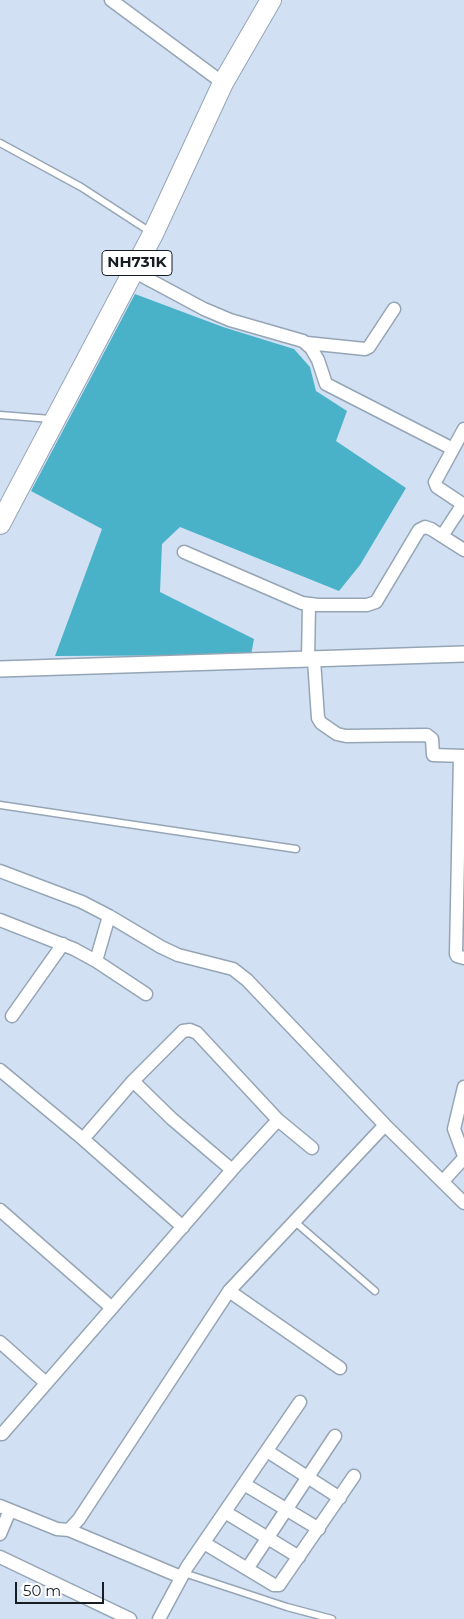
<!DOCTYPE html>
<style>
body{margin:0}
#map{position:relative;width:464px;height:1619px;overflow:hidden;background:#d1e1f3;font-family:Montserrat,sans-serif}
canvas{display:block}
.scale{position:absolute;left:15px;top:1582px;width:89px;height:22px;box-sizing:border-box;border:2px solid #171d23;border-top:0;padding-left:6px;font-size:15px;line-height:18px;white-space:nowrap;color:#171d23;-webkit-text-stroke:4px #fff;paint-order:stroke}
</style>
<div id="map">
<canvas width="464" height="1619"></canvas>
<div class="scale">50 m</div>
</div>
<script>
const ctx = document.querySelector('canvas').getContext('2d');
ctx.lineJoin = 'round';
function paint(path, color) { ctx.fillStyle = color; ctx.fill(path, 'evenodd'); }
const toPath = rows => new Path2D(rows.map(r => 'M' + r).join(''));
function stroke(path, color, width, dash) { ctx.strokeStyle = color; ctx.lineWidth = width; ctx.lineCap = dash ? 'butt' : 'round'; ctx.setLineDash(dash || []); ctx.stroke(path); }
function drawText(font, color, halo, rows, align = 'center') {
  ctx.font = font + ' Montserrat,sans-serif'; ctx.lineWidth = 5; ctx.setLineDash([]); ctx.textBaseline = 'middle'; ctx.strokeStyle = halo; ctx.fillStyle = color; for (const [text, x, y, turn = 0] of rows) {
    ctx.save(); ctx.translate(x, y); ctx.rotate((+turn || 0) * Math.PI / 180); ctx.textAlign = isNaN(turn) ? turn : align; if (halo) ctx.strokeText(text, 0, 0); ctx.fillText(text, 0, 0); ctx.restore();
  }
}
paint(toPath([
 [135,294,223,327,294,349,310,367,316,391,347,411,336,441,406,488,360,565,339,591,180,527,162,544,160,592,254,639,251,655,55,656,102,529,31,491]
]), '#49b2c9');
const service = toPath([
 [0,143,81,187,152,233],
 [0,415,51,419],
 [0,805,296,849],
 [294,1221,375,1291],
 [184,1573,287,1607,332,1619]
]);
const minor = toPath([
 [111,0,223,83],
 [133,271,204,309,230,320,303,341,311,348,318,360,326,384,453,449],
 [307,343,365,349,369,347,394,309],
 [464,429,435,482,437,487,464,505],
 [442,536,463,504],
 [184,552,302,603,318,605,367,605,376,602,419,530,425,527,431,529,464,550],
 [308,660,309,605],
 [314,660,318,718,321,723,337,734,346,736,427,735,432,739,433,755,464,756],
 [460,756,456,954,457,956,464,958],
 [0,871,82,902,109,916,161,947,178,955,233,969,247,980,385,1125,464,1203],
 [0,920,74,949,96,961,146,994],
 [96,961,109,916],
 [12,1016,63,944],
 [0,1070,83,1139,183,1227],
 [133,1081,172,1119,232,1170],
 [464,1087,454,1129,464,1156],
 [83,1139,133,1081,183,1031,190,1030,197,1033,278,1120,312,1148],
 [443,1181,464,1158],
 [0,1210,112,1308],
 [229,1291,340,1368],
 [0,1342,46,1383],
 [2,1434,232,1170,278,1120],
 [267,1451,340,1498],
 [244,1484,319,1529],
 [0,1506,57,1529,69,1530,79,1519,229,1291,385,1125],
 [225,1512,299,1557],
 [69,1530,181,1577],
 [0,1534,10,1510],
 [204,1543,274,1585,279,1585,354,1476],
 [0,1557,130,1619],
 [247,1569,335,1436],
 [159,1619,187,1567,300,1402]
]);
const tertiary = toPath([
 [0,669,464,654]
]);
const trunk = toPath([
 [0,524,153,234,223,83,271,0]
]);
stroke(service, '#95a5b5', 9);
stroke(minor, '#95a5b5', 15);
stroke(tertiary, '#95a5b5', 18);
stroke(trunk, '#95a5b5', 22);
stroke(service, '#fff', 6);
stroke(minor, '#fff', 12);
stroke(tertiary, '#fff', 15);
stroke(trunk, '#fff', 20);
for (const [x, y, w] of [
 [137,263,70]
]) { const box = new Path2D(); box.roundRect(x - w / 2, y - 12.5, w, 25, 4); ctx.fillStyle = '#fff'; ctx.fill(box); stroke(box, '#171d23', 1); }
drawText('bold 15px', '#171d23', null, [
 ["NH731K",137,263]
]);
</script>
